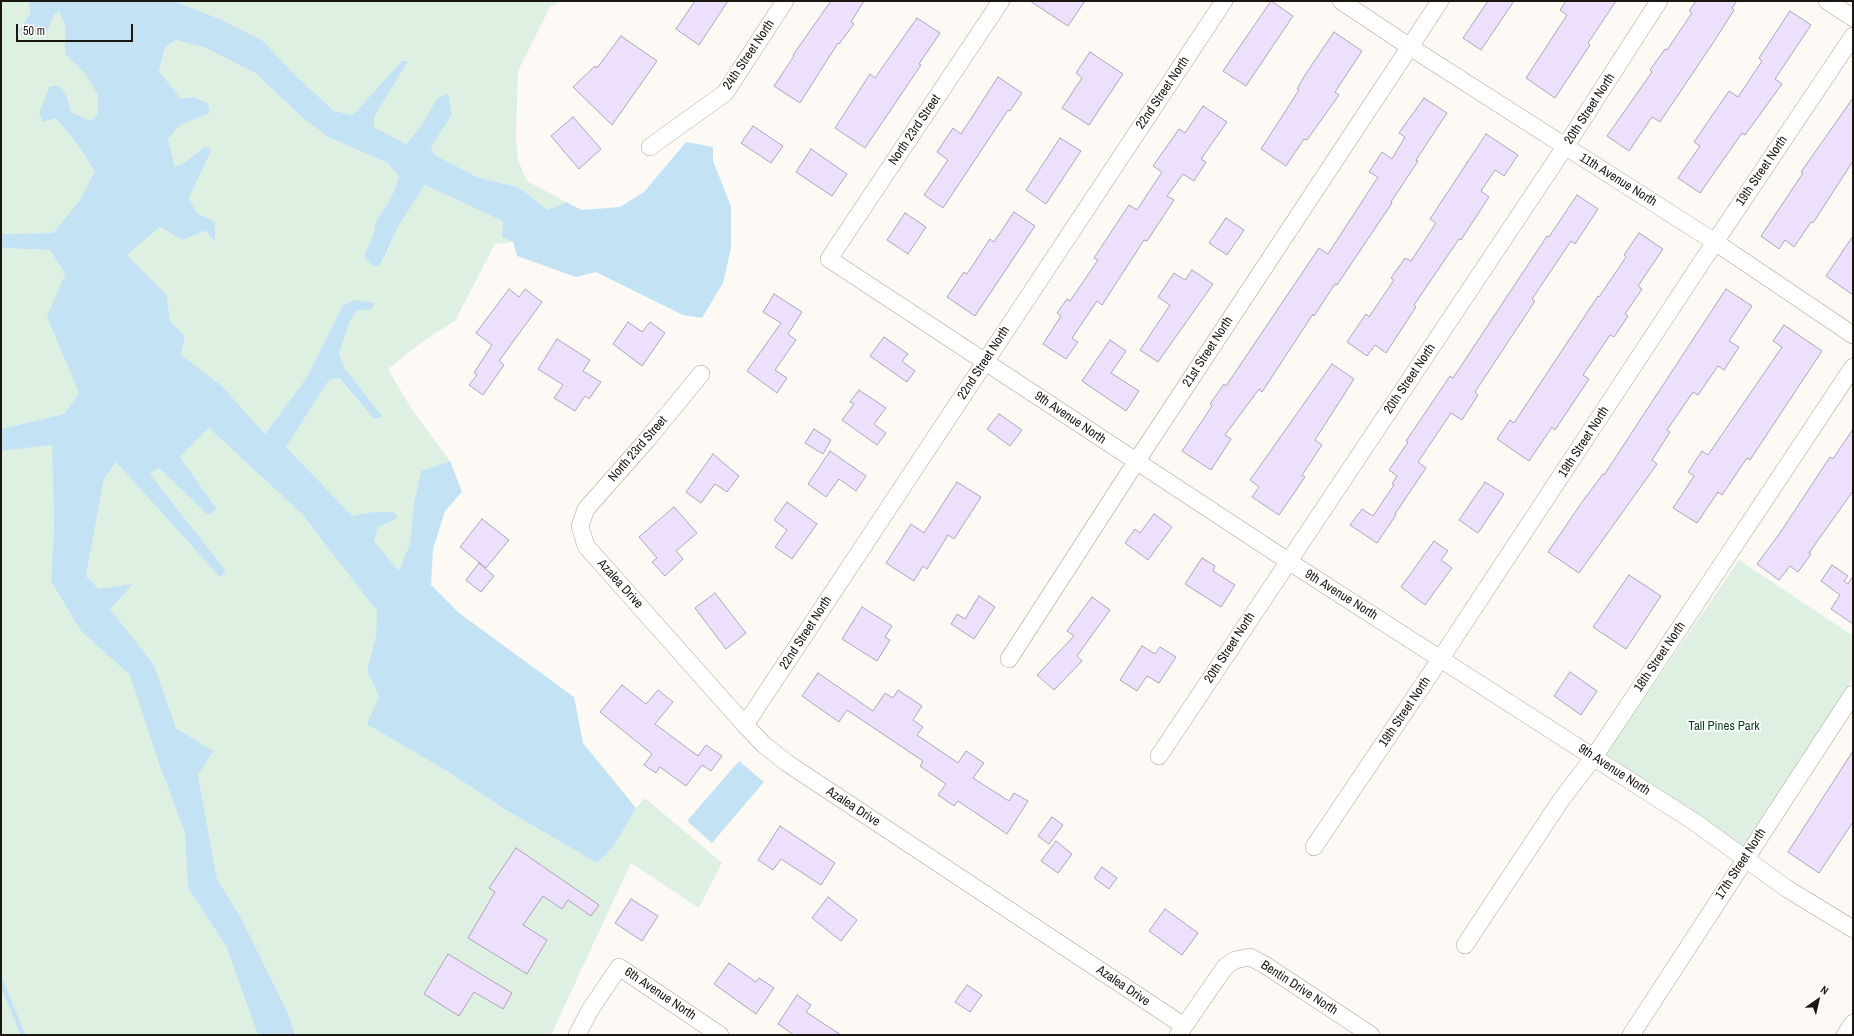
<!DOCTYPE html>
<style>
body{margin:0}
#map{position:relative;width:1854px;height:1036px;overflow:hidden;background:#fdfaf6;font-family:"Archivo Narrow",sans-serif}
canvas{display:block}
.frame{position:absolute;inset:0;border:2px solid #1c1610;pointer-events:none}
.north{position:absolute;left:1798px;top:980px;width:40px;height:40px;-webkit-text-stroke:3px #fff;paint-order:stroke;rotate:34deg;font-size:11px;font-weight:700;line-height:16px;text-align:center;color:#1c1610}
.north::after{content:'';display:block;margin:auto;width:14px;height:18px;background:#1c1610;clip-path:polygon(50% 0,100% 100%,50% 72%,0 100%)}
.scale{position:absolute;left:16px;top:24px;width:117px;height:18px;box-sizing:border-box;border:2px solid #1c1610;border-top:0;padding-left:5px;font-size:12px;line-height:14px;white-space:nowrap;color:#1c1610;-webkit-text-stroke:3px #fff;paint-order:stroke}
</style>
<div id="map">
<canvas width="1854" height="1036"></canvas>
<div class="frame"></div>
<div class="north">N</div>
<div class="scale">50 m</div>
</div>
<script>
const ctx = document.querySelector('canvas').getContext('2d');
ctx.lineJoin = 'round';
function paint(path, color) { ctx.fillStyle = color; ctx.fill(path, 'evenodd'); }
const toPath = rows => new Path2D(rows.map(r => 'M' + r).join(''));
function stroke(path, color, width, dash) { ctx.strokeStyle = color; ctx.lineWidth = width; ctx.lineCap = dash ? 'butt' : 'round'; ctx.setLineDash(dash || []); ctx.stroke(path); }
function drawText(font, color, halo, rows, align = 'center') {
  ctx.font = font + ' "Archivo Narrow",sans-serif'; ctx.lineWidth = 3.5; ctx.setLineDash([]); ctx.textBaseline = 'middle'; ctx.strokeStyle = halo; ctx.fillStyle = color; for (const [text, x, y, turn = 0] of rows) {
    ctx.save(); ctx.translate(x, y); ctx.rotate((+turn || 0) * Math.PI / 180); ctx.textAlign = isNaN(turn) ? turn : align; if (halo) ctx.strokeText(text, 0, 0); ctx.fillText(text, 0, 0); ctx.restore();
  }
}
paint(toPath([
 [1,1,29,1,30,14,19,30,47,32,54,15,59,11,65,25,65,54,84,71,98,95,98,113,91,121,71,112,67,97,43,122,56,118,75,141,95,171,80,200,53,233,1,234],
 [174,1,562,1,550,7,518,71,516,137,518,160,527,181,566,202,548,210,520,188,477,177,435,155,431,147,452,115,421,126,406,144,374,127,374,117,407,61,402,62,353,115,334,111,295,75,262,40,220,19],
 [176,40,206,48,255,73,303,118,328,137,388,163,399,177,391,198,375,223,374,233,364,256,381,266,399,225,425,185,504,221,513,242,495,244,455,321,426,339,388,369,411,408,450,461,421,471,414,503,410,543,399,571,374,541,378,527,398,518,374,512,352,517,286,447,329,380,338,378,374,419,383,417,345,369,339,354,350,321,357,310,371,310,343,305,307,377,265,434,222,386,181,355,185,336,170,321,167,295,126,255,160,227,182,240,206,229,215,241,215,222,197,213,189,198,212,149,203,147,184,163,175,168,168,139,180,125,210,113,208,103,193,97,181,99,159,71,165,47],
 [1,248,50,250,65,274,48,318,79,393,64,414,1,429],
 [209,428,302,514,378,611,376,635,367,671,379,697,447,771,506,810,597,863,614,846,636,808,645,798,722,863,699,908,631,863,551,1035,295,1035,287,1011,241,918,217,879,198,775,212,751,176,728,154,665,109,609,132,585,99,589,86,576,104,479,116,462,220,576,226,571,150,474,159,468,208,515,217,509,180,457],
 [52,445,54,529,51,583,81,631,130,674,159,764,185,833,188,888,226,946,258,1035,1,1035,1,451],
 [1739,560,1853,636,1853,679,1745,848,1606,754]
]), '#def0e2');
paint(toPath([
 [29,1,174,1,220,19,262,40,295,75,334,111,353,115,402,61,408,61,374,117,374,127,406,144,421,126,437,99,448,93,452,115,431,147,435,155,477,177,520,188,548,210,566,202,582,210,620,207,644,192,686,142,713,147,713,161,731,206,731,248,723,283,702,318,683,315,596,272,576,277,517,256,513,242,502,237,503,221,425,185,399,225,380,266,372,266,364,256,374,233,375,223,391,198,399,177,388,163,328,137,303,118,255,73,206,48,176,40,165,47,159,71,181,99,193,97,208,103,210,113,180,125,168,139,175,167,184,163,204,147,212,149,189,198,197,213,215,222,215,242,206,230,182,240,160,227,127,255,167,295,170,321,185,336,181,355,222,386,265,434,307,377,343,305,355,300,375,303,371,310,357,310,350,321,339,354,345,369,383,417,374,419,339,378,329,380,286,447,352,516,374,512,393,512,398,518,378,527,374,541,399,571,410,543,414,503,421,471,450,461,462,492,445,511,433,549,431,585,459,613,574,697,583,743,636,808,614,846,597,863,506,810,447,771,367,724,379,697,367,671,376,635,377,611,302,514,209,428,180,457,217,509,208,515,159,468,150,474,226,571,220,577,116,462,104,479,86,576,99,589,133,584,110,609,154,665,176,728,213,751,198,775,217,879,241,918,287,1011,295,1035,258,1035,226,946,188,888,185,833,159,764,130,675,81,631,51,582,54,529,52,445,1,451,1,429,64,414,79,393,47,317,65,274,50,250,1,248,1,234,53,233,80,200,95,171,75,141,56,118,43,122,39,113,50,86,59,86,67,97,71,112,91,121,98,113,98,95,84,72,65,54,65,25,59,11,54,15,47,32,22,36,19,30,30,14],
 [739,761,764,782,712,843,687,821]
]), '#c3e2f4');
stroke(toPath([
 [1,981,23,1035]
]), '#c3e2f4', 4.5);
const building = toPath([
 [695,1,728,1,699,45,676,29,695,1],
 [831,1,864,1,851,22,854,24,839,44,838,43,800,103,774,86,794,56,793,55,831,1],
 [1030,1,1085,1,1068,26,1030,1],
 [1271,1,1293,16,1246,86,1223,71,1271,1],
 [1488,1,1514,1,1481,50,1463,38,1488,1],
 [1566,1,1616,1,1588,43,1590,45,1555,98,1526,78,1567,15,1560,10,1566,1],
 [1696,1,1737,1,1732,8,1734,10,1715,40,1660,122,1652,117,1629,151,1607,136,1652,72,1650,70,1665,49,1667,50,1692,13,1689,11,1696,1],
 [1790,11,1811,25,1775,79,1782,84,1745,135,1742,133,1700,193,1678,178,1700,146,1694,142,1729,91,1738,97,1762,61,1759,58,1790,11],
 [917,18,940,33,919,64,921,65,865,148,835,128,870,74,875,78,917,18],
 [1334,32,1362,51,1335,92,1339,95,1307,140,1304,139,1286,166,1261,149,1299,90,1297,89,1305,75,1334,32],
 [621,36,657,61,612,125,573,87,595,66,597,68,621,36],
 [1090,52,1123,74,1089,125,1062,108,1082,78,1076,73,1090,52],
 [998,77,1022,93,1010,111,1008,110,943,208,924,195,948,160,937,152,953,128,961,134,998,77],
 [1424,98,1447,113,1416,160,1418,161,1391,202,1392,203,1337,285,1335,284,1314,316,1313,314,1262,392,1259,389,1225,435,1231,439,1211,470,1182,451,1212,406,1210,404,1224,384,1226,386,1319,248,1328,254,1378,177,1369,172,1382,152,1392,159,1405,137,1399,133,1424,98],
 [1853,98,1853,161,1813,223,1811,222,1794,247,1785,240,1779,249,1761,236,1803,173,1801,172,1853,98],
 [1203,106,1227,122,1201,159,1206,162,1194,181,1183,174,1167,196,1174,200,1147,241,1144,240,1102,305,1097,301,1072,338,1078,342,1066,359,1043,344,1061,316,1057,313,1067,299,1070,301,1098,260,1094,258,1129,205,1137,210,1162,172,1153,166,1179,129,1185,133,1203,106],
 [573,117,601,149,579,169,551,136,573,117],
 [753,126,783,146,771,163,741,143,753,126],
 [1486,134,1518,155,1504,176,1495,170,1481,191,1489,197,1461,240,1459,239,1414,305,1416,307,1386,353,1375,345,1367,356,1347,342,1366,314,1369,317,1394,280,1391,278,1405,258,1411,261,1436,223,1430,219,1486,134],
 [1060,138,1081,151,1046,204,1026,190,1060,138],
 [811,149,847,174,832,196,796,172,811,149],
 [1577,195,1598,209,1575,244,1571,241,1532,299,1535,301,1475,392,1478,395,1462,420,1451,413,1418,462,1426,468,1395,514,1396,515,1377,543,1350,525,1362,509,1373,516,1394,485,1392,484,1397,476,1389,470,1408,442,1406,441,1450,376,1453,378,1547,236,1549,237,1577,195],
 [1014,212,1035,226,975,316,947,297,964,272,967,274,990,239,994,242,1014,212],
 [905,213,926,227,908,254,887,240,905,213],
 [1226,218,1244,230,1227,255,1209,243,1226,218],
 [1639,233,1663,249,1638,286,1642,289,1625,314,1628,316,1614,337,1610,335,1583,375,1589,379,1555,430,1552,427,1529,461,1497,439,1510,420,1514,423,1598,296,1599,297,1626,257,1624,255,1639,233],
 [1853,236,1853,295,1826,276,1853,236],
 [1192,270,1213,284,1158,362,1140,350,1170,305,1158,297,1174,273,1185,280,1192,270],
 [509,289,519,297,525,289,542,302,499,361,504,365,483,395,469,385,477,375,474,373,492,345,476,333,509,289],
 [1726,289,1752,306,1729,341,1739,347,1724,370,1718,366,1698,395,1693,392,1667,430,1670,432,1652,460,1657,464,1579,573,1548,552,1582,502,1603,474,1604,475,1726,289],
 [774,294,802,312,788,334,796,340,775,370,787,378,777,393,747,371,781,323,763,312,774,294],
 [628,322,642,332,650,322,665,333,642,366,613,344,628,322],
 [1784,325,1822,351,1750,460,1747,458,1722,495,1718,492,1697,523,1673,508,1694,476,1688,472,1702,451,1708,455,1782,347,1773,341,1784,325],
 [884,337,908,354,902,361,915,371,907,382,870,356,884,337],
 [557,339,590,360,583,371,601,382,589,399,585,396,575,411,554,398,563,385,538,369,557,339],
 [1110,340,1126,351,1111,373,1139,391,1126,411,1082,381,1110,340],
 [1332,364,1354,379,1315,440,1322,445,1302,475,1305,477,1279,515,1252,497,1259,487,1250,480,1332,364],
 [859,390,886,408,874,424,886,433,877,445,842,420,854,404,850,402,859,390],
 [999,414,1022,430,1010,446,987,429,999,414],
 [814,429,831,440,823,454,805,443,814,429],
 [1853,429,1853,491,1809,553,1811,554,1798,572,1790,566,1779,580,1757,564,1780,533,1830,457,1833,459,1853,429],
 [830,451,866,476,856,491,839,479,826,497,808,484,830,451],
 [713,454,739,476,727,492,715,484,701,503,686,492,713,454],
 [957,482,981,497,954,539,948,535,927,569,923,566,914,581,886,563,911,524,924,533,957,482],
 [1485,482,1504,494,1478,533,1459,520,1485,482],
 [787,502,817,524,792,559,775,547,787,530,774,520,787,502],
 [674,507,697,533,676,551,683,559,665,576,652,562,657,558,639,537,674,507],
 [1154,514,1172,527,1148,560,1125,543,1135,529,1140,533,1154,514],
 [482,519,509,540,486,568,460,547,482,519],
 [1434,541,1448,551,1441,560,1452,568,1425,605,1401,587,1434,541],
 [1202,558,1215,566,1213,571,1235,585,1221,607,1185,584,1202,558],
 [479,563,494,576,481,592,466,580,479,563],
 [1832,565,1848,576,1844,581,1848,584,1853,576,1853,624,1831,609,1840,595,1821,581,1832,565],
 [1629,575,1661,596,1626,649,1593,627,1629,575],
 [715,593,746,633,726,649,695,608,715,593],
 [979,596,995,607,974,639,951,624,957,614,965,619,979,596],
 [1092,597,1110,610,1077,656,1082,661,1054,690,1037,675,1074,636,1067,631,1092,597],
 [862,607,892,626,885,637,890,640,877,661,842,639,862,607],
 [1142,646,1155,654,1160,647,1176,657,1159,683,1147,676,1137,691,1120,680,1142,646],
 [1570,672,1597,691,1581,715,1554,696,1570,672],
 [818,673,873,711,885,693,893,698,898,690,922,706,913,720,923,727,917,735,958,763,966,751,984,763,973,778,1009,801,1014,793,1028,801,1007,834,958,801,954,806,938,795,946,784,920,766,923,761,847,710,839,722,802,696,818,673],
 [622,685,646,704,658,690,673,702,655,724,698,756,706,745,722,756,711,771,702,765,686,786,660,767,656,773,644,765,652,754,600,712,622,685],
 [1853,751,1853,822,1819,873,1788,852,1853,751],
 [1052,817,1063,825,1049,844,1038,836,1052,817],
 [780,826,835,863,821,885,781,859,773,870,758,860,780,826],
 [1056,841,1072,854,1058,873,1041,861,1056,841],
 [516,848,599,905,591,916,568,900,562,909,543,896,523,925,547,940,527,974,468,938,495,892,489,888,516,848],
 [1102,867,1117,878,1109,889,1094,878,1102,867],
 [828,897,857,920,841,941,812,918,828,897],
 [631,899,658,916,642,941,615,923,631,899],
 [1165,909,1198,933,1182,955,1149,931,1165,909],
 [448,954,512,993,503,1009,474,992,459,1016,424,994,448,954],
 [729,963,756,982,759,978,774,988,756,1014,714,984,729,963],
 [967,985,982,995,970,1012,955,1002,967,985],
 [797,995,811,1005,806,1012,841,1035,794,1035,778,1024,797,995]
]);
paint(building, '#ede0fd');
stroke(building, '#aea4b9', 1);
const street = toPath([
 [1001,1,829,259,1288,561,1696,823,1786,888,1853,929],
 [1341,1,1410,47,1715,242,1853,335],
 [1827,1,1853,18],
 [650,147,725,93,785,1],
 [701,374,646,441,586,509,580,526,586,546,745,725,764,745,787,763,1184,1026],
 [1009,659,1136,462,1440,1],
 [745,725,1224,1],
 [1159,756,1565,147,1659,1],
 [1314,847,1441,658,1715,242,1853,36],
 [1465,945,1561,800,1594,757,1853,367],
 [577,1035,590,1010,619,967,720,1035],
 [1178,1035,1225,967,1235,960,1250,957,1265,965,1371,1035],
 [1631,1035,1853,694],
 [1845,1035,1853,1023]
]);
stroke(street, '#b3a291', 18);
stroke(street, '#fff', 17);
drawText('13px', '#1c1610', '#fff', [
 ["24th Street North",749,55,-56],
 ["22nd Street North",1163,93,-56],
 ["20th Street North",1590,109,-57],
 ["North 23rd Street",915,130,-56],
 ["19th Street North",1762,171,-56],
 ["11th Avenue North",1618,180,32],
 ["21st Street North",1208,352,-57],
 ["22nd Street North",984,363,-57],
 ["20th Street North",1410,379,-56],
 ["9th Avenue North",1070,418,34],
 ["19th Street North",1584,442,-57],
 ["North 23rd Street",638,449,-49],
 ["Azalea Drive",620,584,48],
 ["9th Avenue North",1341,595,32],
 ["22nd Street North",806,633,-57],
 ["20th Street North",1230,648,-57],
 ["18th Street North",1660,657,-56],
 ["19th Street North",1405,712,-56],
 ["9th Avenue North",1614,770,33],
 ["Azalea Drive",853,807,33],
 ["17th Street North",1741,864,-57],
 ["Azalea Drive",1123,986,34],
 ["Bentin Drive North",1299,988,33],
 ["6th Avenue North",660,994,34]
]);
drawText('13px', '#0a3b1f', '#fff', [
 ["Tall Pines Park",1724,727]
]);
</script>
